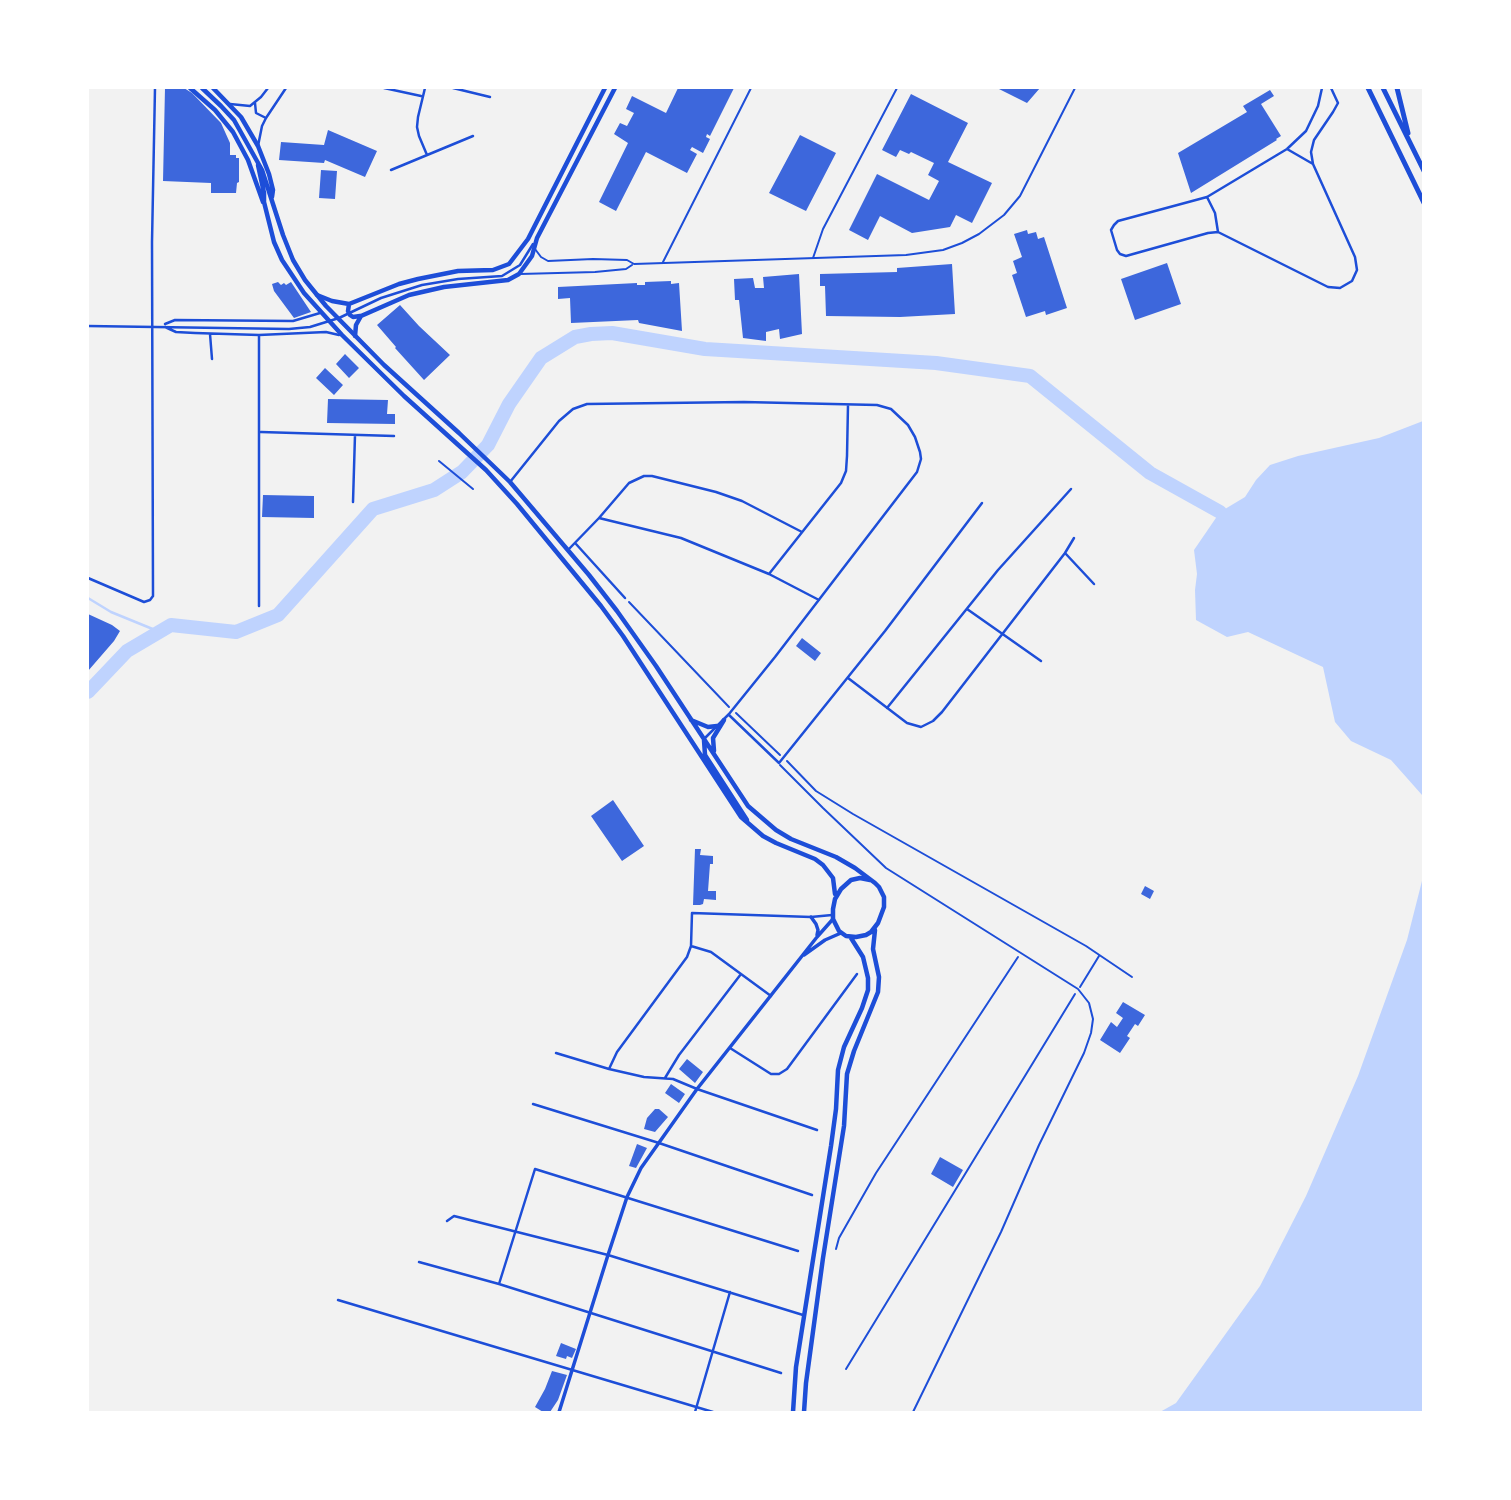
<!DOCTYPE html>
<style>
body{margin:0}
#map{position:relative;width:1511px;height:1500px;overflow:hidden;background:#f2f2f2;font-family:"Roboto Serif",serif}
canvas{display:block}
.frame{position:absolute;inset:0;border:89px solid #fff;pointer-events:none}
</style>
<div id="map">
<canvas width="1511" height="1500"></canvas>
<div class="frame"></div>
</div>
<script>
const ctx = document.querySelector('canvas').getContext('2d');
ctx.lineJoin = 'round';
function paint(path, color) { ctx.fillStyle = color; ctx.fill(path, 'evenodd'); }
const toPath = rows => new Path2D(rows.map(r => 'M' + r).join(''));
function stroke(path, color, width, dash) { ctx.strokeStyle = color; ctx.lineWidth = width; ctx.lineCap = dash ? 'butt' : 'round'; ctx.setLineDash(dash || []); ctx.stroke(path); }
paint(toPath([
 [1423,421,1423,805,1422,795,1391,760,1351,741,1335,722,1323,667,1248,632,1227,637,1196,620,1195,590,1197,574,1194,550,1220,512,1245,497,1256,480,1270,465,1298,456,1379,438],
 [1423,877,1423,1412,1160,1412,1176,1403,1260,1286,1306,1196,1358,1076,1407,940]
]), '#bfd3fe');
stroke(toPath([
 [88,598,111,612,160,632]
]), '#bfd3fe', 2.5);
stroke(toPath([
 [88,692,127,651,171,625,236,632,278,615,373,509,434,490,462,472,488,445,509,404,541,358,575,337,591,334,612,333,705,349,936,363,1030,376,1150,473,1220,512]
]), '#bfd3fe', 14);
paint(toPath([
 [165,88,184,88,192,93,221,123,230,143,230,155,236,155,236,158,239,158,239,182,237,183,236,193,211,193,211,183,163,181],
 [678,88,734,88,710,136,707,134,706,137,710,139,703,153,692,147,690,150,697,154,687,173,646,152,616,211,599,202,628,143,614,134,620,123,627,126,634,113,626,109,632,96,666,113],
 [997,88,1040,88,1027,103],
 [1270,90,1274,96,1261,104,1281,136,1276,139,1277,140,1191,193,1178,153,1247,112,1243,106],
 [911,94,968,123,948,162,992,183,972,223,956,215,950,227,912,233,880,216,868,240,849,230,877,174,929,200,939,181,928,175,934,163,911,152,909,154,900,150,896,157,882,150],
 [328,130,377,151,365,177,325,160,324,163,279,160,281,142,324,145],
 [800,135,836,153,806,211,769,193],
 [321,170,337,171,335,199,319,198],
 [1027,230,1028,234,1036,232,1038,239,1044,237,1067,308,1046,315,1045,311,1026,317,1012,275,1017,273,1013,261,1022,257,1014,234],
 [1167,263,1181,304,1135,320,1121,279],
 [952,264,955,314,900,317,826,316,825,286,820,286,820,274,897,272,897,268],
 [799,274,802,334,780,339,779,329,766,332,766,341,743,338,739,300,735,300,734,279,753,278,755,288,764,288,763,277],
 [671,281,671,284,679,283,682,331,639,323,638,320,571,323,570,298,558,299,558,287,637,283,637,285,645,285,645,282],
 [278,282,281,285,284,283,286,285,291,282,311,312,294,318,274,291,272,284],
 [400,305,419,326,450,355,424,380,395,348,396,347,377,325],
 [345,354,359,368,349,378,336,364],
 [325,368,343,385,334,395,316,378],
 [328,399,388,400,387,414,395,414,395,424,327,423],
 [263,495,314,496,314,518,262,517],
 [88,614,112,625,120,631,114,641,88,671],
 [802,638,821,653,815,661,796,646],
 [613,800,644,846,622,861,591,816],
 [695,849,701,849,700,855,713,856,713,864,710,864,708,891,716,891,716,900,704,899,703,904,700,905,693,905],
 [1145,886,1154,891,1150,899,1141,894],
 [1123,1002,1145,1015,1138,1026,1135,1024,1127,1036,1130,1038,1120,1053,1100,1040,1111,1022,1117,1027,1123,1018,1116,1013],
 [687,1059,703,1072,695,1083,679,1069],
 [671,1084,685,1094,679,1103,665,1093],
 [655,1109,659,1109,668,1117,655,1132,644,1129,647,1118],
 [637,1144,647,1148,636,1168,629,1166],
 [940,1157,963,1170,953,1187,931,1174],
 [561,1343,576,1349,572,1358,567,1356,566,1359,556,1356],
 [552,1371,567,1375,558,1400,550,1412,543,1412,535,1407,545,1389]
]), '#3d67dc');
stroke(toPath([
 [439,461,473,489],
 [629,602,729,707],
 [736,713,780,755],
 [787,761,816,791,853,814,1086,946,1132,977],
 [1080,987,1099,956],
 [836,1249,839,1238,876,1173,1018,957],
 [846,1369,1075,994]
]), '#1d4ed8', 2);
stroke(toPath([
 [535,249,541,257,548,261,593,259,627,260,634,264,906,255,943,250,962,243,979,234,1004,215,1020,196,1075,88],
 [813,258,823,229,897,88],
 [663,262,751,88],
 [520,274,595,272,626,269,632,265],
 [780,765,823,808,886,868,1078,989,1089,1003,1093,1019,1091,1033,1084,1053,1039,1145,1001,1232,913,1412]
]), '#1d4ed8', 2);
stroke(toPath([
 [384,88,421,96],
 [425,88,418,117,417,127,419,136,427,155],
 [453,88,490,97],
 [1322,88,1318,106,1306,131,1287,149,1207,197,1118,221,1114,225,1111,230,1117,250,1120,254,1126,256,1208,233,1218,232,1328,287,1340,288,1352,281,1357,270,1355,257,1313,164,1311,152,1314,140,1333,112,1338,103,1331,88],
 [255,103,256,113,266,118],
 [230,104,250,106,261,97,268,88],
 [258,146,262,126,266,118,286,88],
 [1287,149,1313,164],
 [391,170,473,136],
 [1207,197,1215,213,1218,232],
 [165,324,175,320,293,321,320,313],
 [88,326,289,329,310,327,339,318,381,298,422,285,458,279,502,276,520,265,533,244],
 [165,327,176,332,195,333,259,335,326,332,339,335],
 [210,334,212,359],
 [261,432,394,436],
 [510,482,559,421,573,409,587,404,744,402,877,405,891,409,908,425,915,437,920,452,921,459,917,472,775,657,729,714,704,739],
 [353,502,355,435],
 [599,518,629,483,644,476,652,476,716,492,742,501,802,532],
 [576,544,625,598],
 [568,550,599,518,681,538,769,574,819,600],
 [1065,553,1094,584],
 [769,574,841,483,846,471,847,456,848,405],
 [88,578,144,602,150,600,153,596,152,242,155,88],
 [259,606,259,335],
 [967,609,1041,661],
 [848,678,907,723,921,727,933,721,942,712,1065,553,1074,538],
 [887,708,998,570,1071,489],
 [729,715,779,763,885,631,982,503],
 [691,946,711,952,771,996],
 [730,1048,771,1074,779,1074,787,1069,857,974],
 [556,1053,609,1069,644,1077,673,1079,697,1089,817,1130],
 [609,1069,617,1052,687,957,691,946,692,913,811,917,832,915],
 [665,1078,679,1055,741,974],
 [533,1104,659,1143,812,1195],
 [447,1221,454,1216,608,1255,803,1315],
 [419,1262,499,1284,781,1373],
 [499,1284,535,1169,798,1251],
 [338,1300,713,1412],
 [695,1412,730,1292]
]), '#1d4ed8', 2.5);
stroke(toPath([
 [811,917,816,924,818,930,817,935],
 [804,955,825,940,841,933],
 [559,1412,608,1255,627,1197,641,1168,697,1089,817,937,833,919]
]), '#1d4ed8', 3.5);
stroke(toPath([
 [317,295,332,301,349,304,399,284,418,279,458,271,493,270,509,264,528,239,605,88],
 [349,304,348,311,350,315,353,317,360,316],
 [355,336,356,325,361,316,409,295,444,287,508,280,519,274,532,256,537,238,615,88]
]), '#1d4ed8', 4.5);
stroke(toPath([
 [190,88,215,110,233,132,248,160,263,202],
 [202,88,221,106,234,120,262,170,283,235,293,260,305,280,326,306,384,365,459,433,510,482,589,575,617,611,656,666,748,806,776,830,791,839,836,857,855,868,875,883,879,887,884,897,884,907,878,923,871,932,866,935,856,937,846,936,839,931,833,919,833,909,835,899,841,889,851,880,860,878,870,880],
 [213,88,241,117,258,146,269,174,273,190,272,197],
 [258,165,264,193,264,202,274,242,282,260,304,293,342,335,404,396,486,470,517,504,601,606,623,636,741,817,763,836,776,843,815,859,823,865,833,878,835,894],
 [691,720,708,727,717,726],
 [704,740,705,755,747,820],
 [714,751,713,738,724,720],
 [793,1412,796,1367,831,1146,836,1109,838,1070,844,1047,862,1008,868,990,868,978,863,957,851,938],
 [804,1412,806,1383,823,1258,844,1126,847,1074,854,1051,878,992,879,977,873,949,875,930]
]), '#1d4ed8', 4.5);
stroke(toPath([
 [1368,88,1424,203],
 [1383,88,1424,171],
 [1397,88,1408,133]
]), '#1d4ed8', 5);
</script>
